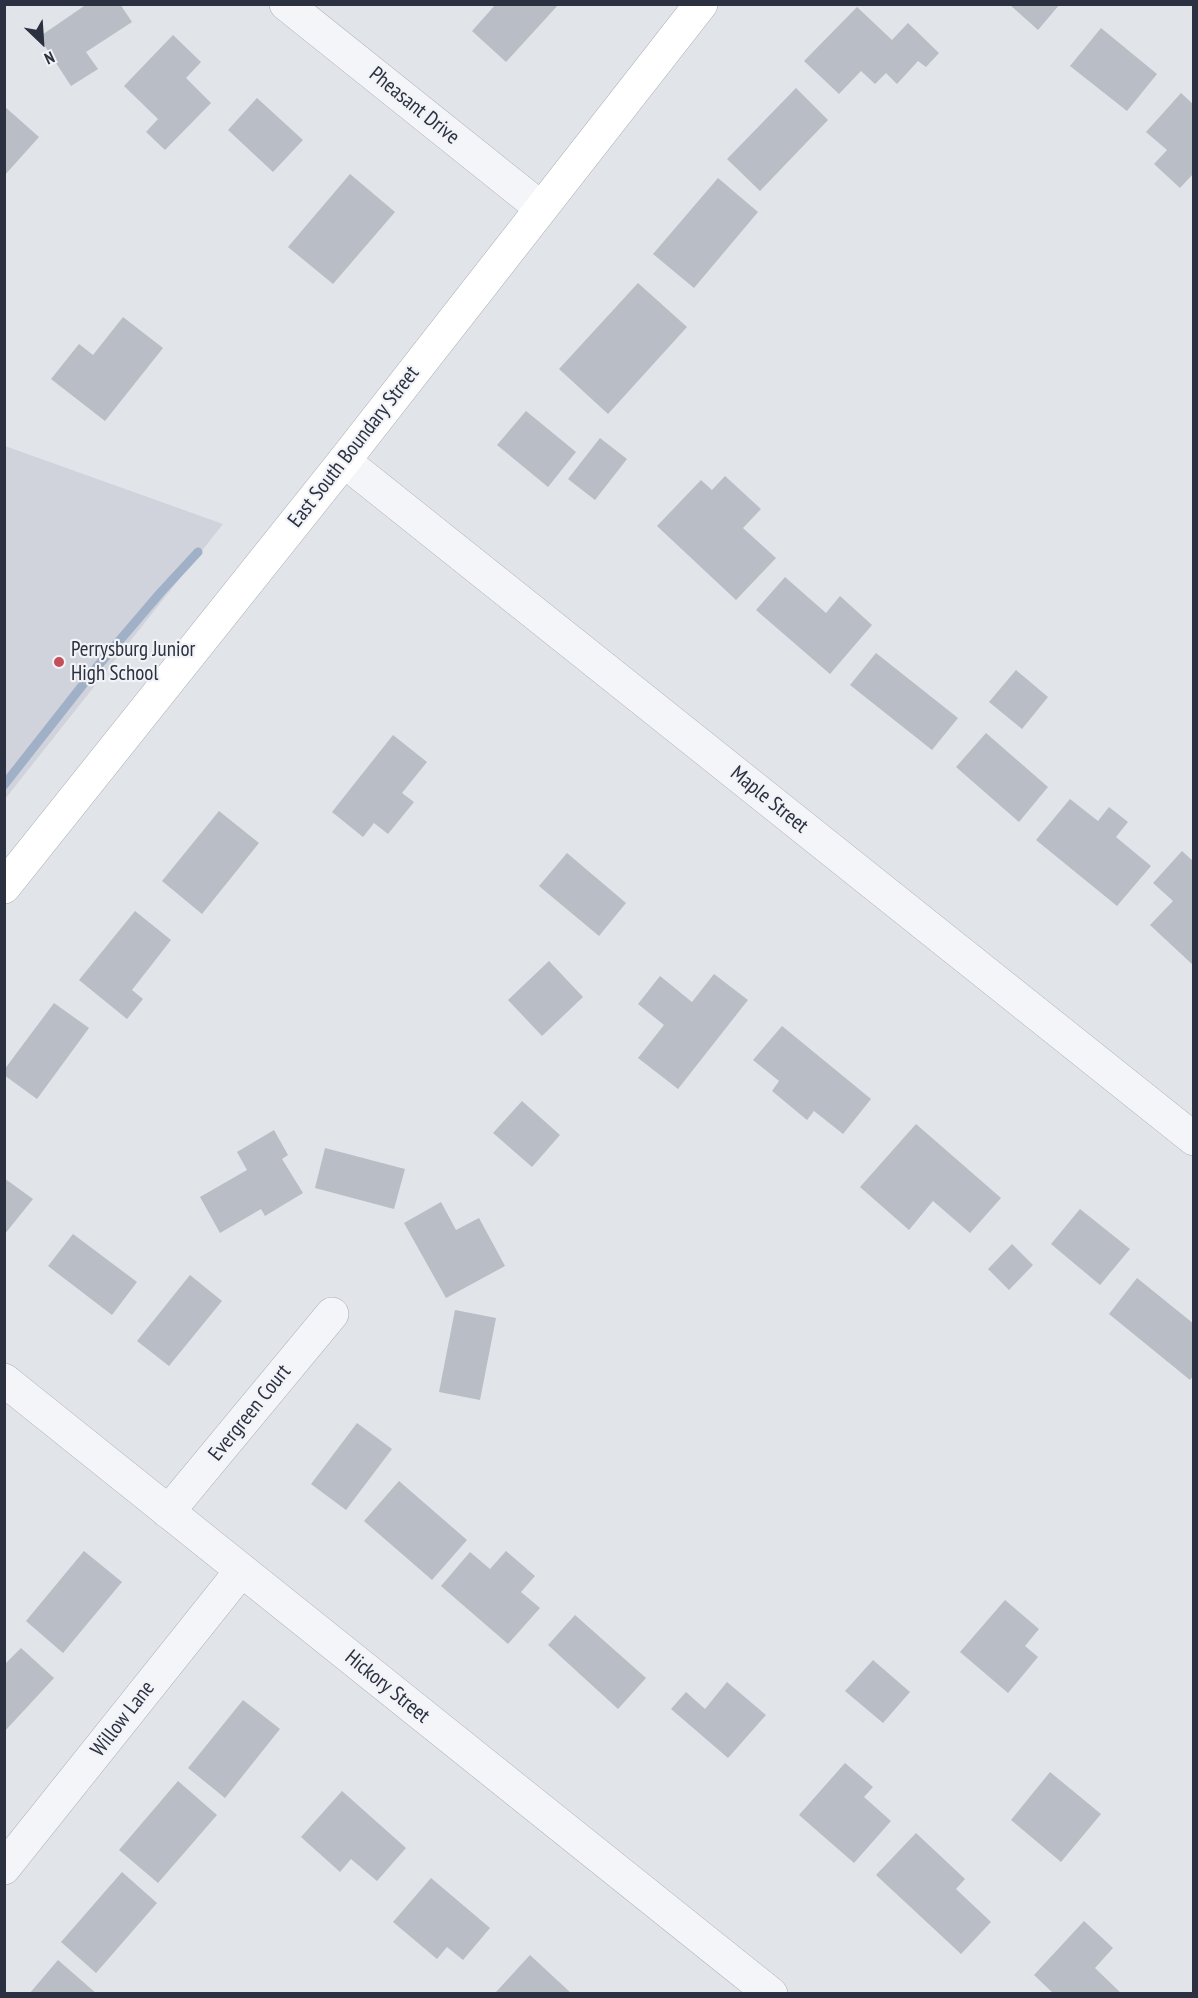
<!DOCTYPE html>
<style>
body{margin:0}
#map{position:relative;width:1198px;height:1998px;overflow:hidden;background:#e1e4e9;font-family:"PT Sans Narrow",sans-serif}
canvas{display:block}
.frame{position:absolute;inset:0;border:6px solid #2b3140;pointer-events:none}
.north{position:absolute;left:12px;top:12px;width:60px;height:60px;-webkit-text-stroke:4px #f1f3f7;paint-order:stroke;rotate:155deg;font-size:16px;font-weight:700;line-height:24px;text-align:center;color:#2b3140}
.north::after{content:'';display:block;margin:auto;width:21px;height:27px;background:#2b3140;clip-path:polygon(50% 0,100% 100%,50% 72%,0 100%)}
</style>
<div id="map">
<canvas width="1198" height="1998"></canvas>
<div class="frame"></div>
<div class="north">N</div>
</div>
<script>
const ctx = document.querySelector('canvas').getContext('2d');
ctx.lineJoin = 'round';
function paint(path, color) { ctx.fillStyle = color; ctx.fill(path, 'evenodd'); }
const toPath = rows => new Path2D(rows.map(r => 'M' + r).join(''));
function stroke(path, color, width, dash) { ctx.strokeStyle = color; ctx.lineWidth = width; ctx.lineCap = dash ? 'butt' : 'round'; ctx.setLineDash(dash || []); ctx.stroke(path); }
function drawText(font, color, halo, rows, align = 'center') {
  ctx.font = font + ' "PT Sans Narrow",sans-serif'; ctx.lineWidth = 4.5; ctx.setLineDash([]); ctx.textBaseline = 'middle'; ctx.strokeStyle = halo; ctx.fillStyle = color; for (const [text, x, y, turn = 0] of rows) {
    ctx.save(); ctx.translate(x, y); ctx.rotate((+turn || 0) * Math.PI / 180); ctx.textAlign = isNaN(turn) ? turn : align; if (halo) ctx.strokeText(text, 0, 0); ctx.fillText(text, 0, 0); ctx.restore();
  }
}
paint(toPath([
 [5,446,223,524,5,799,4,446]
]), '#d0d3db');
stroke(toPath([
 [4,785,96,668,161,592,198,552]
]), '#9fb0c7', 9);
paint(toPath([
 [87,4,120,4,132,22,86,52,98,69,71,86,39,37],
 [496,4,559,4,506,62,472,31],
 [1009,4,1060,4,1038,30],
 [857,7,892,40,908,23,939,53,926,67,918,61,897,84,886,73,875,84,861,71,839,94,804,61],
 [1101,28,1157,74,1127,111,1070,66],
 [173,35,201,62,186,78,211,103,165,150,146,132,158,119,124,86],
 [796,88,828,120,760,191,727,159],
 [1181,93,1194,105,1194,173,1180,188,1154,164,1167,150,1146,132],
 [257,98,303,140,273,172,228,130],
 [4,106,39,137,4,176],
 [350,174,395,212,333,284,288,247],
 [718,178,758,212,694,288,653,254],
 [638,283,687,327,608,414,559,369],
 [123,317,163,348,105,421,51,379,79,344,93,355],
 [526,411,576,452,548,487,497,445],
 [600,438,627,459,595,500,568,479],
 [725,476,761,509,743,528,776,558,736,600,657,526,701,480,712,490],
 [785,577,826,613,840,596,872,625,830,674,756,610],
 [876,653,958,718,932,750,850,685],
 [1016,670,1048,697,1022,729,989,702],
 [986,733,1048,787,1019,822,956,767],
 [393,735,427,762,402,793,414,802,388,834,374,823,363,837,332,812],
 [1070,799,1098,821,1109,807,1128,822,1116,837,1151,866,1117,906,1036,840],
 [219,811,259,843,202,914,162,881],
 [1182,851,1194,862,1194,966,1150,925,1173,901,1153,883],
 [567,853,626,903,599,936,539,886],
 [135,911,171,940,132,990,143,999,127,1019,79,980],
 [549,961,583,997,542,1036,508,1000],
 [714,974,748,1000,678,1089,638,1058,664,1025,638,1004,660,976,692,1002],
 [54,1003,89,1028,37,1099,4,1075,4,1070],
 [782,1026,871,1099,843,1134,814,1111,807,1120,772,1091,779,1081,753,1060],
 [522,1101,560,1135,532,1167,493,1133],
 [916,1124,1001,1198,970,1233,933,1201,909,1230,860,1187],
 [274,1130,288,1155,282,1159,303,1193,265,1216,261,1209,220,1233,200,1197,247,1170,237,1152],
 [325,1148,405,1169,394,1209,315,1188],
 [4,1178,33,1199,4,1235],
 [441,1202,456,1230,479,1218,505,1266,446,1298,404,1223],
 [1080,1209,1130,1249,1100,1285,1051,1244],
 [73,1234,137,1282,112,1315,48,1266],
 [1012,1244,1033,1265,1009,1290,988,1269],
 [190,1275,222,1301,169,1366,137,1341],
 [1137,1278,1194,1324,1194,1375,1190,1380,1109,1314],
 [455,1310,496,1318,480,1400,439,1392],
 [357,1423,392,1449,346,1510,311,1484],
 [399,1481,467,1540,432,1580,364,1521],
 [84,1551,122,1582,63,1653,26,1621],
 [506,1551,535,1576,521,1592,540,1608,508,1644,441,1586,470,1552,490,1569],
 [1005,1600,1039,1629,1025,1646,1038,1657,1008,1693,960,1652],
 [575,1615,646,1678,618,1709,548,1645],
 [21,1648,54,1678,4,1732,4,1665],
 [873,1660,910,1692,883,1723,845,1691],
 [727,1682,766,1715,728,1758,671,1709,686,1692,705,1709],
 [243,1700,280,1729,225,1798,188,1768],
 [845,1763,873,1787,864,1797,891,1821,854,1863,799,1815],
 [1050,1772,1101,1814,1061,1862,1011,1820],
 [178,1781,217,1815,158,1883,119,1850],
 [342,1791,406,1848,377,1881,351,1859,340,1872,301,1837],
 [916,1833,965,1879,956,1889,991,1922,961,1954,876,1875],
 [122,1872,157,1903,96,1973,61,1942],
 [431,1878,490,1928,463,1960,447,1947,437,1959,393,1922],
 [1084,1921,1113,1948,1095,1968,1122,1994,1054,1994,1034,1975],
 [530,1955,572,1994,496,1992],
 [58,1960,97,1994,29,1994]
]), '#b9bdc5');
const street = toPath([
 [286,4,541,208],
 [344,461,1194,1139],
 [4,1380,771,1994],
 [168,1512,332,1314],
 [4,1868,241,1571]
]);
const secondary = toPath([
 [4,887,344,461,701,4]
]);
stroke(street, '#a7abb3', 34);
stroke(secondary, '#a7abb3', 34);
stroke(street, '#f4f5f8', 33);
stroke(secondary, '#fff', 33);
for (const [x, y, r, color] of [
 [59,662,6,"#c64e5a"]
]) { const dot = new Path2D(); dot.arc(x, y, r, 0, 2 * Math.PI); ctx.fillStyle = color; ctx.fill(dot); stroke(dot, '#f1f3f7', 2); }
drawText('21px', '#2b3140', '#f1f3f7', [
 ["Pheasant Drive",414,106,39],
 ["East South Boundary Street",354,447,-52],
 ["Maple Street",769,800,39],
 ["Evergreen Court",250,1413,-51],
 ["Hickory Street",387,1687,39],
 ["Willow Lane",123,1719,-52]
]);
drawText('21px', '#2b3140', '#f1f3f7', [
 ["Perrysburg Junior",71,650],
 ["High School",71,674]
], 'left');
</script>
